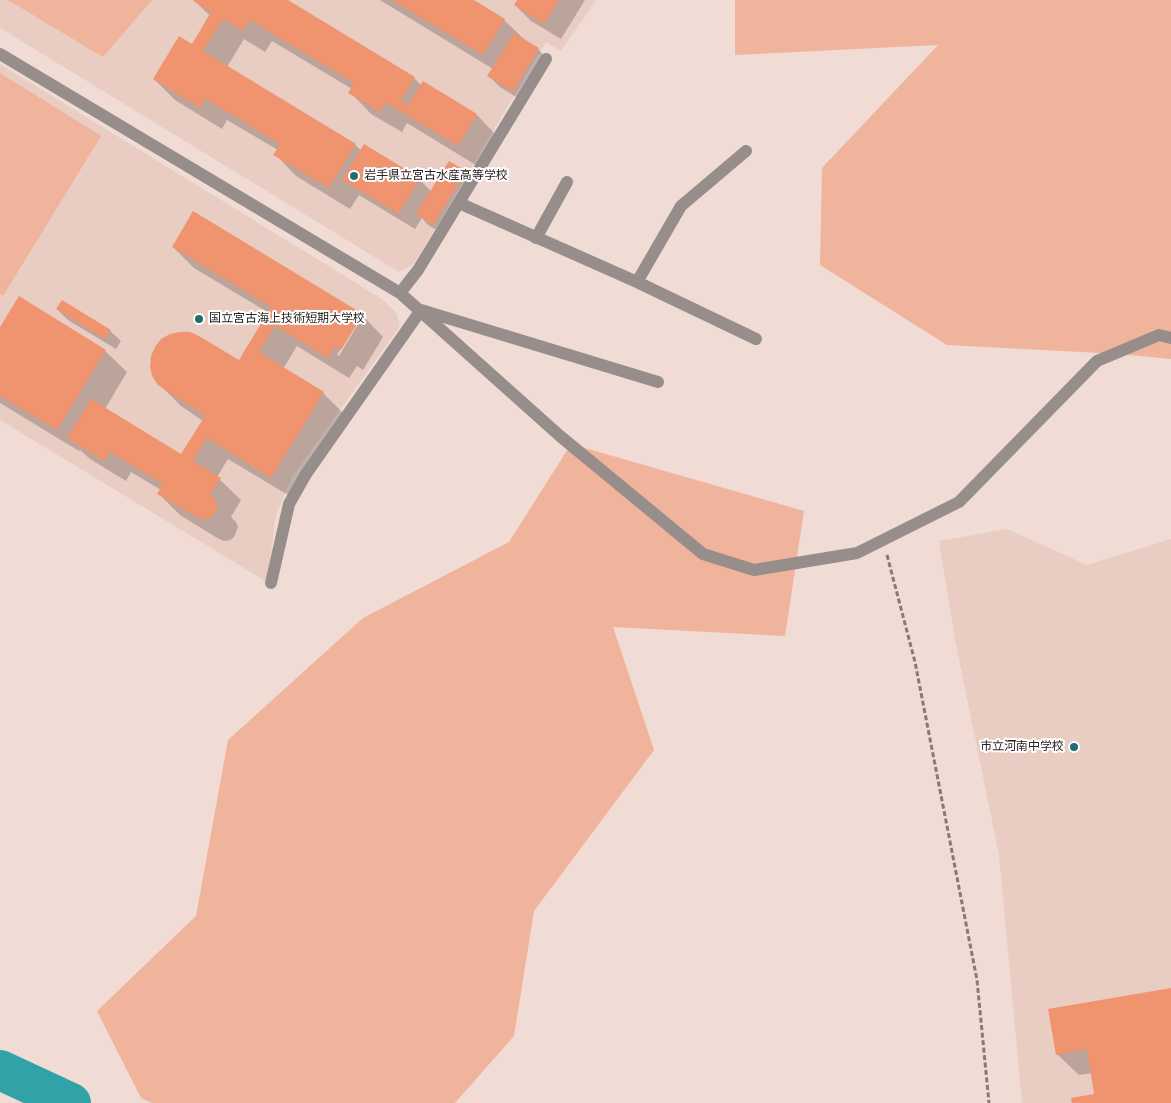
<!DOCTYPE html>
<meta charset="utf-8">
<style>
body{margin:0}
canvas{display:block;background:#f0dcd4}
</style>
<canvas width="1171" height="1103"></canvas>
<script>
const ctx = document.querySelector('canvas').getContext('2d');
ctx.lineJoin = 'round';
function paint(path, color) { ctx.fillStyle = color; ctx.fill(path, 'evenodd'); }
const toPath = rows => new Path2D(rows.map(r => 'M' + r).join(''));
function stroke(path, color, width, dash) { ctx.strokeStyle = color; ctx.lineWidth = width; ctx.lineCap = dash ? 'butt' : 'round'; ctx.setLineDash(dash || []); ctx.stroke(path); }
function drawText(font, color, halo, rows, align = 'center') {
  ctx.font = font + ' "Titillium Web","Noto Sans JP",sans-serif'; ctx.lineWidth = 4; ctx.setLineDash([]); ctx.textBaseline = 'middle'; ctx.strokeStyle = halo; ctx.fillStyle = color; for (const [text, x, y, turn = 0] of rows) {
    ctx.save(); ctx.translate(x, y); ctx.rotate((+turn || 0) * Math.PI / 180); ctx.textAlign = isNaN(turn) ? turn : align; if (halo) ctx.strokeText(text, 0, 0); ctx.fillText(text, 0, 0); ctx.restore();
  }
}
paint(toPath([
 [0,0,596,0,561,51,546,42,414,264,399,272,0,28],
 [0,64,382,299,396,312,400,326,292,477,276,515,267,582,0,420],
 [1007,529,1087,565,1171,539,1171,1103,1022,1103,999,855,955,640,939,541]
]), '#e9cdc3');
paint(toPath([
 [8,0,152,0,103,57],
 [735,0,1171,0,1171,359,1119,354,947,345,820,265,822,168,938,45,735,55],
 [0,73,101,136,3,296,0,294],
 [571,444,804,511,785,636,613,627,654,750,534,911,514,1036,455,1103,152,1103,141,1098,97,1011,196,916,228,740,363,618,509,542]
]), '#f0b39b');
paint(toPath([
 [196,0,285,0,414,78,422,86,423,83,477,115,498,137,479,167,407,123,402,132,371,114,350,92,352,89,272,41,265,52,244,39,227,67,355,145,362,151,365,146,419,179,431,191,449,162,465,172,476,183,445,235,428,225,422,218,415,229,359,195,350,209,296,176,275,154,278,150,227,120,222,129,175,100,154,79,192,45,210,16,195,1],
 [380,0,472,0,504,20,526,41,538,49,549,60,524,102,500,87,489,76,493,69],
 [518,0,585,0,561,39,531,21,515,5],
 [173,247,362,315,383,337,363,370,357,366,349,378,297,346,283,369,323,393,344,414,293,498,228,459,217,477,241,500,231,517,236,522,238,527,234,537,230,540,224,541,219,539,180,515,159,494,161,490,131,472,126,481,90,459,80,450,79,451,0,403,0,330,105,351,127,372,105,409,182,456,203,421,181,406,159,384,239,362,269,313,194,268],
 [358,319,361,319,339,356,337,355],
 [57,309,110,331,121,341,116,349,68,320],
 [1171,989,1171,1103,1073,1103,1096,1095,1092,1073,1079,1075,1057,1054]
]), '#0003');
stroke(toPath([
 [0,1070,71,1103]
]), '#32a2a9', 40);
paint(toPath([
 [194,0,288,0,415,77,401,101,408,105,423,81,477,114,458,146,386,103,380,112,348,93,354,83,250,20,243,31,223,19,203,51,356,144,329,188,273,155,280,144,206,99,200,108,153,79,179,36,192,44,211,12,193,1],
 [392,0,474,0,505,19,483,55],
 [517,0,559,0,544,24,514,5],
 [514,33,539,48,513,92,487,76],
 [364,144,420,178,399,214,342,180],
 [449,161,466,171,433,225,416,214],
 [193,211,363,314,341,350,335,346,328,358,275,326,259,352,324,392,271,478,207,438,193,461,221,478,210,495,215,499,217,505,216,511,213,516,208,519,202,520,157,494,163,484,110,452,104,461,67,438,91,399,181,454,205,416,158,385,152,376,150,367,151,356,155,347,161,339,170,334,180,332,190,332,199,336,239,360,271,307,172,247],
 [19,296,106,350,57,430,0,396,0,327],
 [62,300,111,330,105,339,56,309],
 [1171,988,1171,1103,1072,1103,1071,1098,1094,1094,1087,1049,1056,1055,1048,1009]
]), '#f09470');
stroke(toPath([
 [887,555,915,662,977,980,989,1103]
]), '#877a75', 3, [5, 2.5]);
stroke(toPath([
 [0,54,400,293,560,436,703,554,754,570,857,553,959,502,1097,361,1159,335,1171,338],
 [459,203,637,282,756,339],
 [536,238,567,182],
 [637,282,681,206,746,151],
 [400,293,418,270,546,59],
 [271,583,289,504,306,474,421,310,658,382]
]), '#978e8b', 12);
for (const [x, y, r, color] of [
 [354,176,5,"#206c70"],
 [199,319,5,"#206c70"],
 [1074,747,5,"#206c70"]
]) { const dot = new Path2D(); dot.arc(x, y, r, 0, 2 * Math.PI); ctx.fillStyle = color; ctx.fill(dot); stroke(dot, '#fff', 2); }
drawText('12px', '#2a2320', '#fff', [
 ["岩手県立宮古水産高等学校",364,176],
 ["国立宮古海上技術短期大学校",209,319],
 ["市立河南中学校",1064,747,"right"]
], 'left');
</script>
